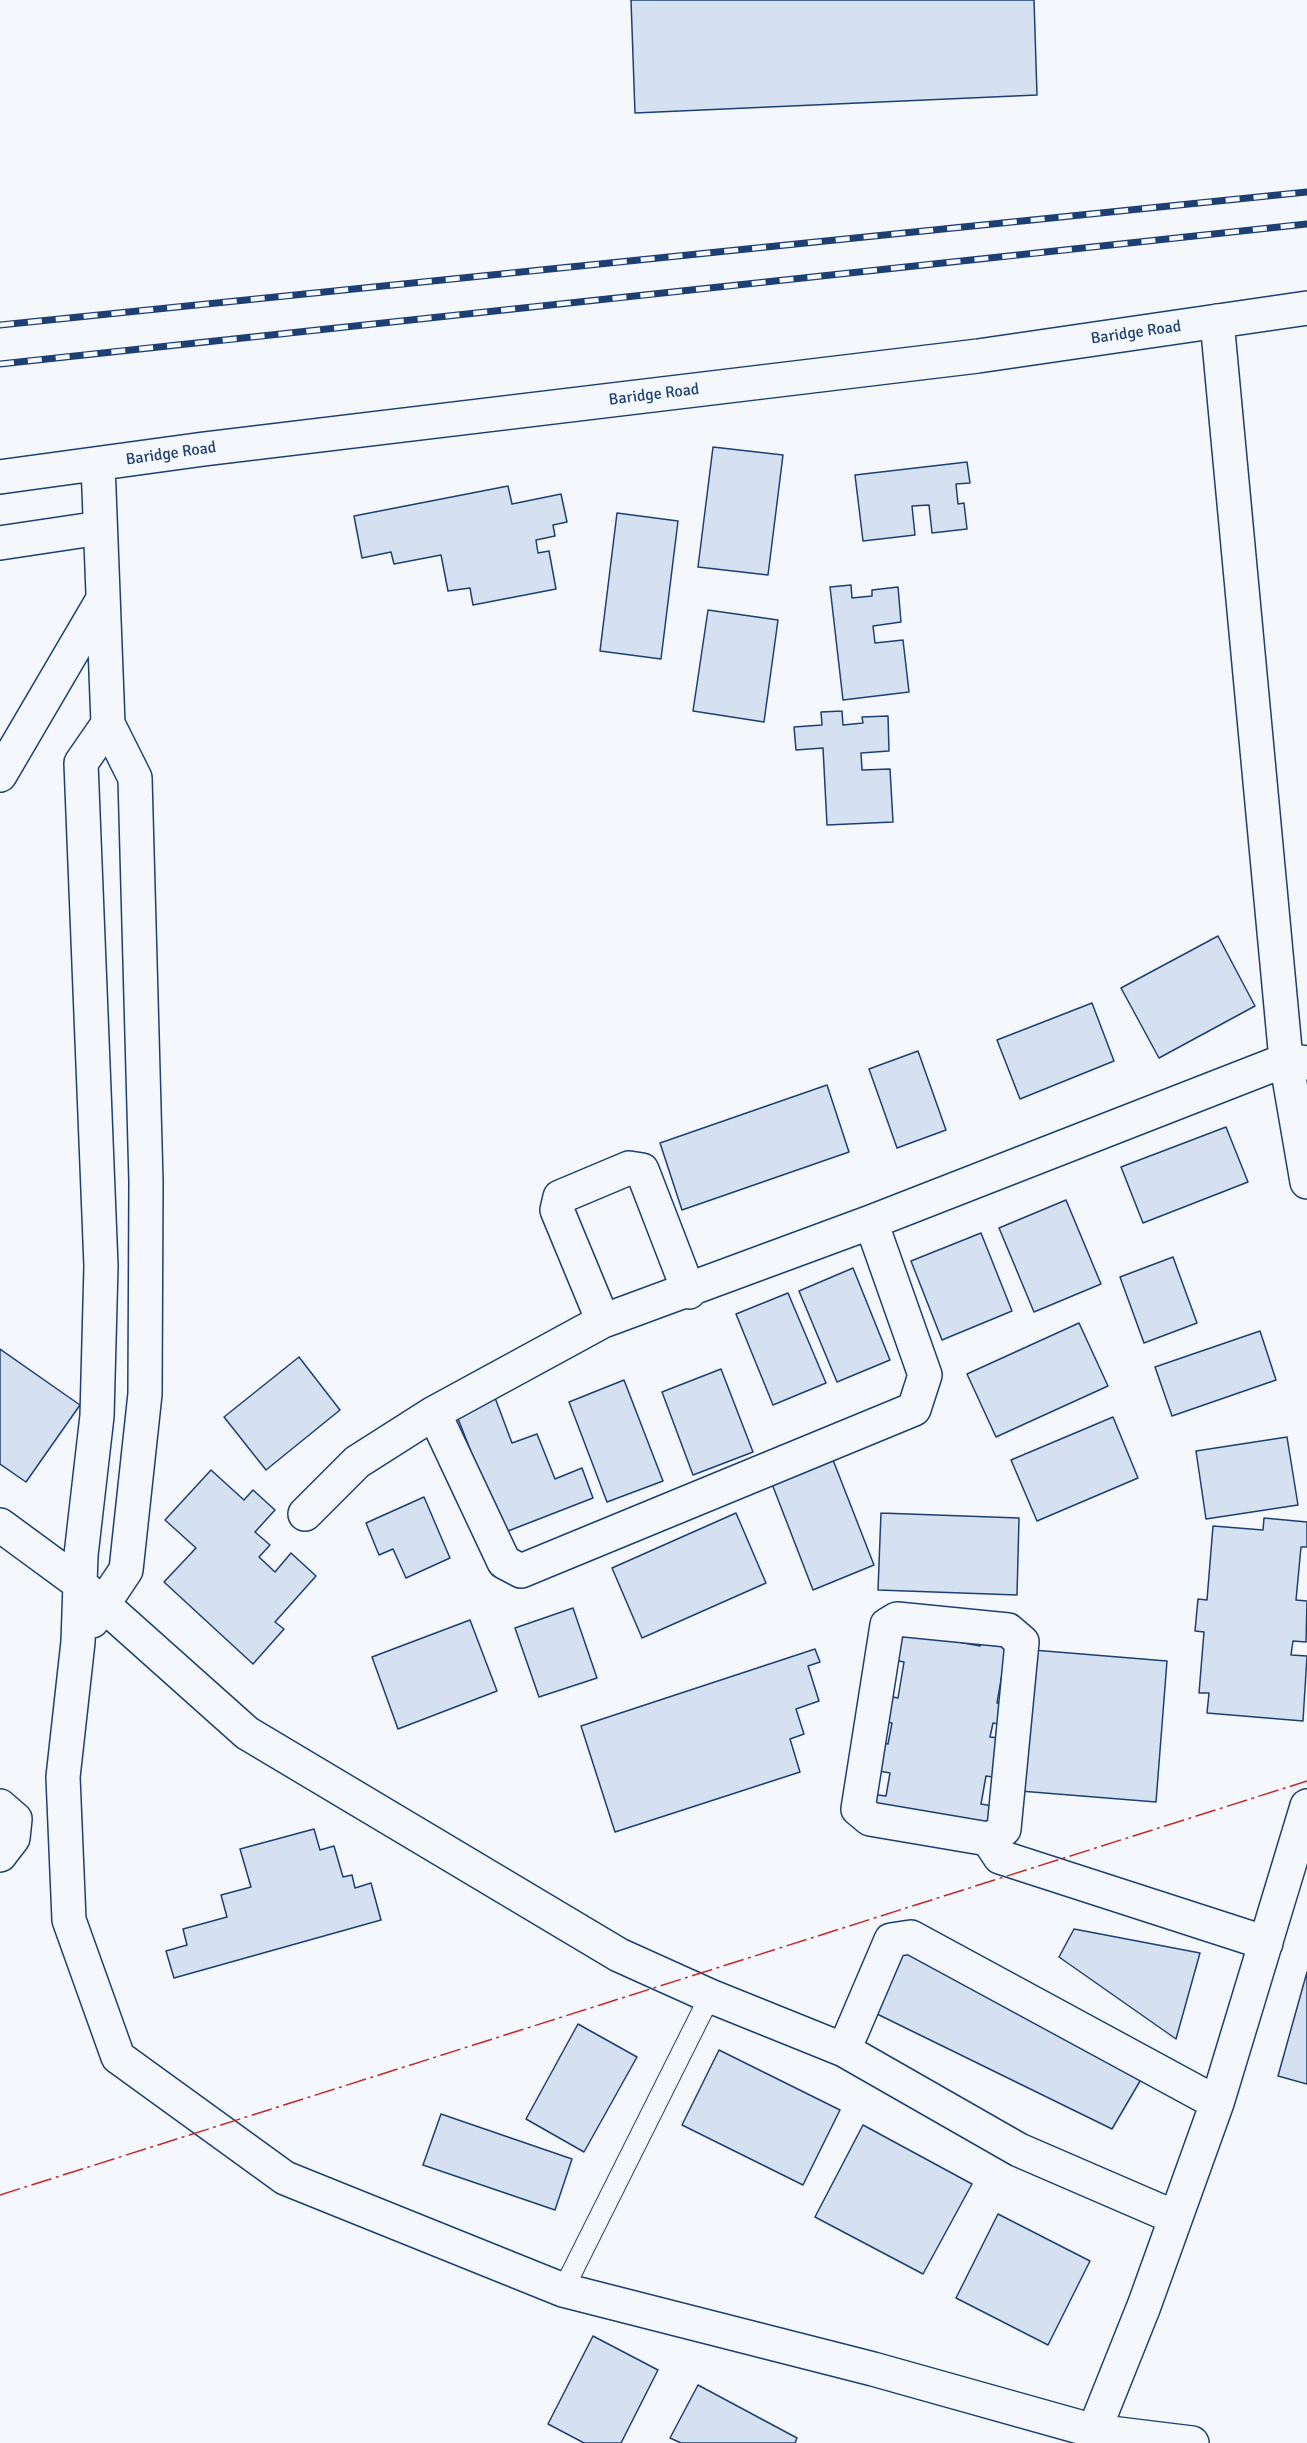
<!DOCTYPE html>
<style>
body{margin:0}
canvas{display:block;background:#f4f7fb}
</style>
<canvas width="1307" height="2443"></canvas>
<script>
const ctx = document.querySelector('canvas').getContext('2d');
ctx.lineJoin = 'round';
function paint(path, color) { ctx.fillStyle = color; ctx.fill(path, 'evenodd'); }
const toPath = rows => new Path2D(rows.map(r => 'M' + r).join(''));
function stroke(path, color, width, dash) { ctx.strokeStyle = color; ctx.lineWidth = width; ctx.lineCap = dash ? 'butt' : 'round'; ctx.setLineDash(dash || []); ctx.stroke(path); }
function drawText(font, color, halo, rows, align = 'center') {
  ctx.font = font + ' Signika,sans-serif'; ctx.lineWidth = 4.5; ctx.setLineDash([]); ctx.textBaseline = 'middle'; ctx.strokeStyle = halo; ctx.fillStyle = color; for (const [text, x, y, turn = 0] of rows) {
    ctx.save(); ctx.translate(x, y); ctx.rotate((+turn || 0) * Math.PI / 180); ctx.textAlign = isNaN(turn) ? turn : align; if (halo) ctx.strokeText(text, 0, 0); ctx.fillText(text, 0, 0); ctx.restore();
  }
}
const building = toPath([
 [631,0,1034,0,1037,95,635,113,631,0],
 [713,447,783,455,768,575,698,567,713,447],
 [967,462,970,483,956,484,958,504,964,503,967,529,932,533,929,505,912,506,915,535,863,541,855,475,967,462],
 [508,486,512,504,561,494,567,522,553,525,555,536,536,540,538,553,549,551,556,589,473,605,470,588,448,591,441,555,394,564,391,552,362,558,354,516,508,486],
 [617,513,678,521,661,659,600,651,617,513],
 [851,585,852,598,872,596,872,590,898,587,901,622,873,626,875,643,903,640,909,692,843,700,830,587,851,585],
 [708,610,778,620,764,722,693,711,708,610],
 [842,711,843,725,863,723,862,717,888,716,889,751,861,753,862,770,890,769,893,822,827,825,823,748,796,750,794,727,822,725,821,712,842,711],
 [1218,936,1255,1006,1159,1058,1121,988,1218,936],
 [1092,1003,1114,1061,1020,1099,997,1040,1092,1003],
 [918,1051,946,1130,897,1148,869,1069,918,1051],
 [827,1085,849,1152,682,1210,660,1143,827,1085],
 [1226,1127,1248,1182,1143,1223,1121,1167,1226,1127],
 [1066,1200,1101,1284,1034,1312,999,1228,1066,1200],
 [981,1233,1012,1311,942,1340,911,1261,981,1233],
 [1173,1257,1197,1323,1144,1343,1120,1277,1173,1257],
 [853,1268,890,1360,837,1382,799,1291,853,1268],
 [788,1293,826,1383,773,1405,736,1314,788,1293],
 [1079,1323,1108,1386,996,1437,967,1374,1079,1323],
 [1260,1331,1276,1380,1172,1416,1155,1367,1260,1331],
 [0,1349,80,1405,26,1482,0,1464,0,1349],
 [299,1357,340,1410,266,1470,224,1417,299,1357],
 [721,1369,753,1452,693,1475,662,1392,721,1369],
 [624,1380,663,1481,607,1502,569,1402,624,1380],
 [494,1395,512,1443,537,1434,555,1479,582,1468,593,1498,503,1533,455,1411,494,1395],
 [1113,1417,1138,1478,1037,1521,1011,1460,1113,1417],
 [1287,1437,1298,1505,1206,1519,1196,1451,1287,1437],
 [833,1460,874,1565,813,1590,772,1484,833,1460],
 [211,1470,244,1500,253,1490,275,1510,255,1532,270,1545,259,1557,275,1572,291,1553,316,1576,275,1622,284,1629,253,1664,164,1582,196,1548,165,1520,211,1470],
 [424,1497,450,1558,406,1578,393,1549,379,1555,366,1523,424,1497],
 [736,1513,766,1583,642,1638,612,1568,736,1513],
 [881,1513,1019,1518,1017,1595,878,1590,881,1513],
 [1264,1518,1307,1522,1307,1547,1301,1547,1296,1600,1307,1601,1306,1642,1293,1641,1291,1655,1307,1656,1303,1721,1207,1713,1209,1693,1199,1693,1204,1632,1195,1631,1198,1599,1207,1600,1213,1526,1263,1530,1264,1518],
 [573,1608,597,1678,539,1697,515,1628,573,1608],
 [470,1620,497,1691,398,1729,372,1657,470,1620],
 [899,1631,980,1646,982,1636,1008,1640,997,1703,1006,1705,1003,1725,993,1723,990,1737,1000,1738,993,1777,986,1776,981,1804,998,1807,995,1831,869,1813,870,1794,886,1796,890,1773,874,1770,879,1742,888,1744,892,1723,883,1722,887,1696,898,1698,904,1662,894,1660,899,1631],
 [815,1649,820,1662,808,1666,819,1701,796,1709,804,1734,790,1739,800,1772,615,1832,581,1726,815,1649],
 [1033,1650,1167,1661,1156,1802,1020,1791,1033,1650],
 [314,1829,320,1850,334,1846,343,1877,352,1875,355,1888,371,1883,381,1920,174,1978,166,1951,187,1945,183,1929,227,1917,221,1895,251,1887,240,1849,314,1829],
 [1074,1929,1200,1953,1176,2039,1059,1957,1074,1929],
 [900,1948,1143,2076,1112,2129,873,2012,900,1948],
 [1307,1972,1307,2084,1278,2076,1307,1972],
 [578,2024,637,2057,584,2152,526,2119,578,2024],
 [719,2050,840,2110,803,2185,682,2125,719,2050],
 [441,2114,572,2159,555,2210,423,2165,441,2114],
 [863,2125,972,2184,923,2274,815,2217,863,2125],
 [998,2214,1090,2261,1048,2345,956,2298,998,2214],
 [593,2336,658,2370,621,2443,584,2443,548,2424,593,2336],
 [698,2385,797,2438,795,2443,681,2443,670,2438,698,2385]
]);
paint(building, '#d5e0f0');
stroke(building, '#1d3f73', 1.5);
const service = toPath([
 [563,2290,710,1996]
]);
const minor = toPath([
 [1217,321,1286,1060,1307,1182],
 [0,477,204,449,978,356,1307,308],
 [0,543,100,528],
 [108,724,81,763,101,1266,97,1416,81,1555,78,1642,63,1777,69,1920,118,2057,285,2178,563,2290,873,2369,1094,2431,1192,2443],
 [0,775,103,599],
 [603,1321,557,1210,560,1197,629,1168,642,1170,689,1292],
 [434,1413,504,1562,521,1571,914,1409,925,1375,871,1222],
 [305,1514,357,1462,434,1413,603,1321,871,1222,1286,1060,1307,1063],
 [0,1525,79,1583,247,1733,619,1955,710,1996,844,2050,1019,2150,1174,2217],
 [92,1621,126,1570,145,1394,146,1182,135,778,108,724,98,464],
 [0,1806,15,1819,13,1838,0,1855],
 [988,1839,997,1835,1004,1829,1022,1642,1008,1630,897,1619,887,1625,858,1809,870,1819,988,1839,1000,1857,1266,1943],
 [844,2050,891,1940,911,1937,1217,2103],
 [1094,2431,1144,2306,1217,2103,1307,1806]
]);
stroke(service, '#1d3f73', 22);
stroke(minor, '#1d3f73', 36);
stroke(service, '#f4f7fb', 20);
stroke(minor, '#f4f7fb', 33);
const rail = toPath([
 [0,325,1307,192],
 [0,364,1307,224]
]);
stroke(rail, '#1d3f73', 7);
stroke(rail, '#f4f7fb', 4.5, [14]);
stroke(toPath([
 [0,2195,1307,1781]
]), '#c62828', 1.5, [21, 4.5, 3, 4.5]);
drawText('16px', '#1d3f73', '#f4f7fb', [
 ["Baridge Road",1136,333,-8],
 ["Baridge Road",654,395,-7],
 ["Baridge Road",171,454,-8]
]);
</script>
